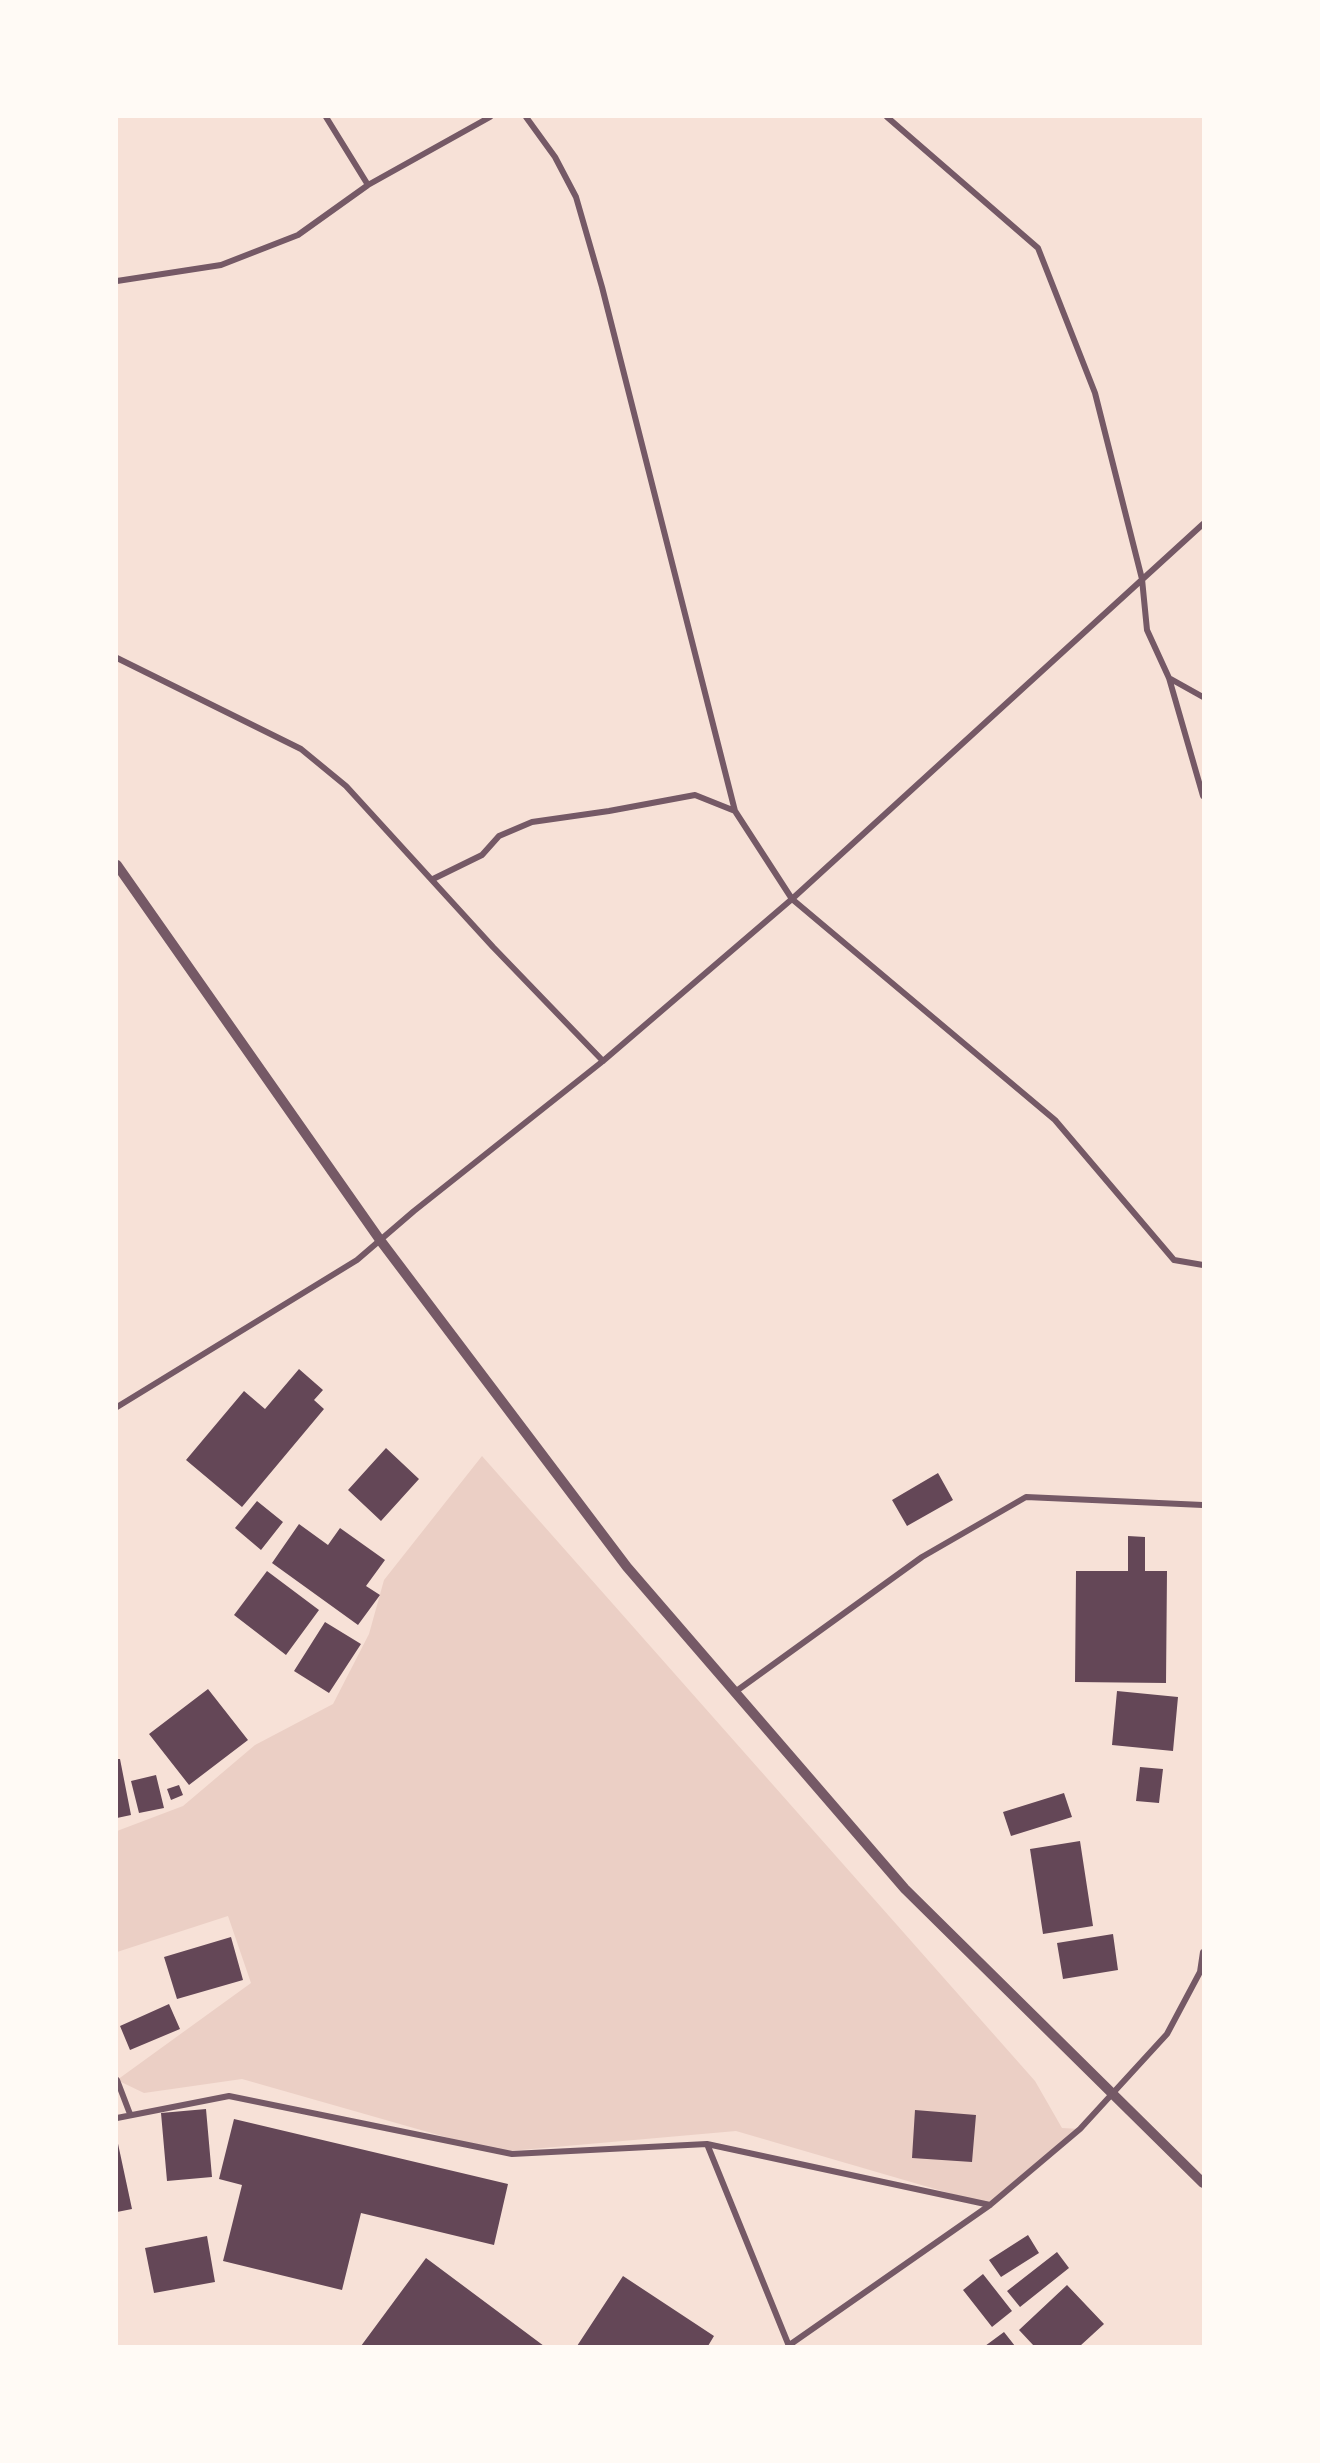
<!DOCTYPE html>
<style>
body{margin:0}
#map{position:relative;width:1320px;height:2463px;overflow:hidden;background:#f7e1d7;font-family:Inter,sans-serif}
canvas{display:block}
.frame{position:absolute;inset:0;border:118px solid #fffaf5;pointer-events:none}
</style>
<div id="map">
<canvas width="1320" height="2463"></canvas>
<div class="frame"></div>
</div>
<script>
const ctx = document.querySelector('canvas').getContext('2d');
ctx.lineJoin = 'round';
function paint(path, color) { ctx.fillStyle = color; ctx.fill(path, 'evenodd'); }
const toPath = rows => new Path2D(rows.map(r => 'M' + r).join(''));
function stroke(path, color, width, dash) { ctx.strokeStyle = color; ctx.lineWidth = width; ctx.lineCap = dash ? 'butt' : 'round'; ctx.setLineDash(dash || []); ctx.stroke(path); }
paint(toPath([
 [482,1456,1035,2081,1062,2128,1080,2129,990,2205,736,2131,498,2152,242,2079,144,2093,117,2080,251,1983,228,1916,117,1952,117,1831,183,1806,255,1745,333,1704,369,1634,384,1580]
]), '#ebcfc5');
paint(toPath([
 [299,1369,323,1390,314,1400,324,1409,242,1507,186,1460,244,1391,265,1409],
 [386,1448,419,1479,381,1521,348,1490],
 [938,1473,953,1500,907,1526,892,1500],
 [257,1501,283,1522,261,1550,235,1528],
 [299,1524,328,1545,340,1528,385,1560,366,1586,380,1595,358,1625,272,1563],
 [1128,1536,1145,1537,1145,1571,1167,1571,1166,1683,1075,1682,1076,1571,1128,1571],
 [267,1571,319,1610,286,1655,234,1615],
 [325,1622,361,1644,329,1693,294,1671],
 [208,1689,248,1740,189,1785,149,1734],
 [1117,1691,1178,1697,1173,1751,1112,1745],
 [117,1759,120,1759,131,1815,117,1818],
 [1140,1767,1163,1769,1159,1803,1136,1801],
 [156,1775,164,1808,139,1813,131,1781],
 [179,1785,183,1795,171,1800,167,1789],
 [1064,1793,1072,1817,1011,1836,1003,1812],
 [1080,1841,1093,1926,1043,1934,1030,1849],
 [1113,1934,1118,1970,1063,1979,1057,1943],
 [231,1937,243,1980,177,1999,164,1957],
 [169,2004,180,2029,130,2050,120,2026],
 [206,2109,212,2177,167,2181,161,2113],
 [915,2110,976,2115,972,2162,912,2158],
 [234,2119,508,2184,494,2245,361,2213,342,2290,223,2261,242,2185,219,2179],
 [117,2139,132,2209,117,2212],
 [1028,2235,1039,2253,1001,2277,989,2260],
 [207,2236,215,2282,154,2293,145,2248],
 [1057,2252,1069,2268,1020,2307,1007,2291],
 [426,2258,544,2346,361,2346],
 [983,2274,1012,2311,992,2327,963,2290],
 [623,2276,714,2336,708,2346,577,2346],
 [1067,2285,1104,2324,1080,2346,1034,2346,1019,2330],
 [1004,2332,1015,2346,985,2346]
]), '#644757');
stroke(toPath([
 [326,117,368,185],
 [526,117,555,157,576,197,602,287,735,811,792,899,1055,1120,1174,1260,1203,1265],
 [887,117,1038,248,1095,393,1142,579,1147,630,1169,678,1203,796],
 [117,281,221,265,298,235,368,185,490,117],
 [117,658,301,749,346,786,493,947,603,1061],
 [1169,678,1203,697],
 [433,879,482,855,499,836,532,822,609,811,695,795,735,811],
 [117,1407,357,1260,414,1211,603,1061,792,899,1203,524],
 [735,1692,922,1557,1026,1497,1203,1505],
 [117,2080,130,2114],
 [117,2118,229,2096,512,2154,707,2144,990,2205],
 [707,2144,789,2346],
 [788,2346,990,2205,1080,2129,1167,2034,1200,1972,1203,1952]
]), '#755966', 6);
stroke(toPath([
 [117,865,380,1240,627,1567,905,1889,1203,2183]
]), '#755966', 10);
</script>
